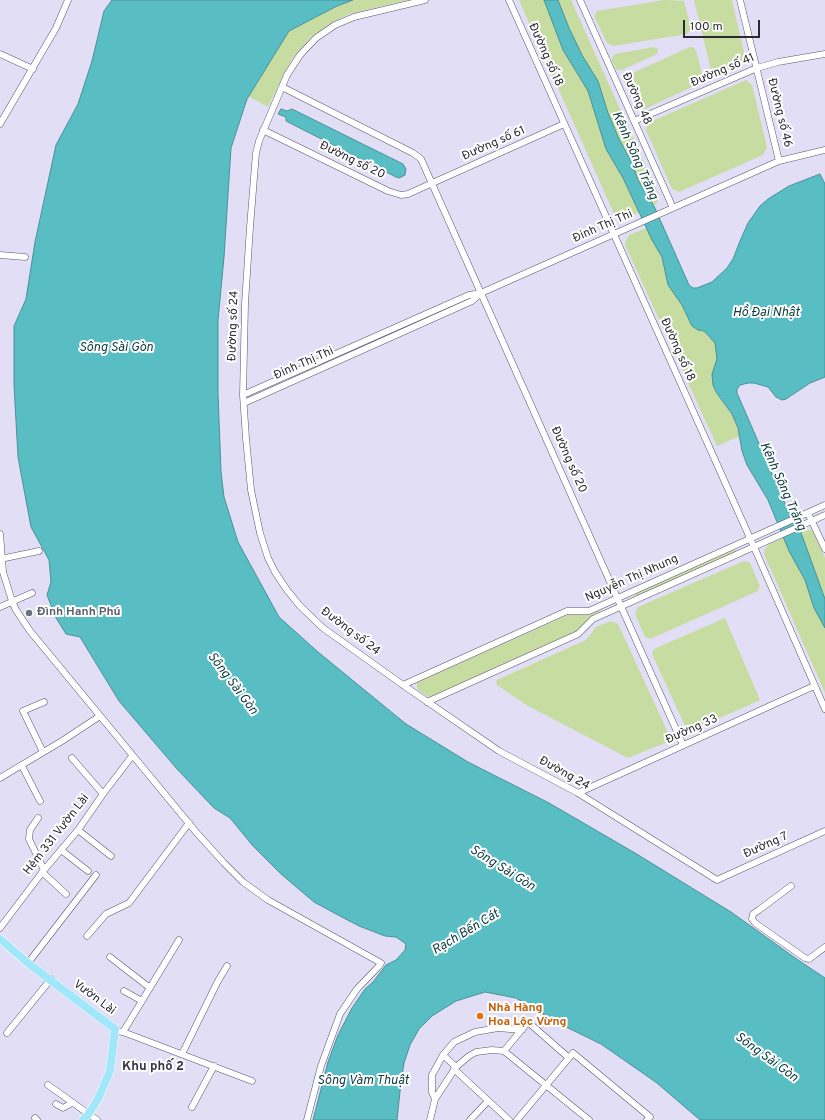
<!DOCTYPE html>
<meta charset="utf-8">
<style>
body{margin:0}
#map{position:relative;width:825px;height:1120px;overflow:hidden;background:#e1def6;font-family:Overpass,sans-serif}
canvas{display:block}
.scale{position:absolute;left:683px;top:20px;width:77px;height:18px;box-sizing:border-box;border:2px solid #2b2a33;border-top:0;padding-left:5px;font-size:12px;line-height:14px;white-space:nowrap;color:#2b2a33;-webkit-text-stroke:3px #fff;paint-order:stroke}
</style>
<div id="map">
<canvas width="825" height="1120"></canvas>
<div class="scale">100 m</div>
</div>
<script>
const ctx = document.querySelector('canvas').getContext('2d');
ctx.lineJoin = 'round';
function paint(path, color) { ctx.fillStyle = color; ctx.fill(path, 'evenodd'); }
const toPath = rows => new Path2D(rows.map(r => 'M' + r).join(''));
function stroke(path, color, width, dash) { ctx.strokeStyle = color; ctx.lineWidth = width; ctx.lineCap = dash ? 'butt' : 'round'; ctx.setLineDash(dash || []); ctx.stroke(path); }
function drawText(font, color, halo, rows, align = 'center') {
  ctx.font = font + ' Overpass,sans-serif'; ctx.lineWidth = 4; ctx.setLineDash([]); ctx.textBaseline = 'middle'; ctx.strokeStyle = halo; ctx.fillStyle = color; for (const [text, x, y, turn = 0] of rows) {
    ctx.save(); ctx.translate(x, y); ctx.rotate((+turn || 0) * Math.PI / 180); ctx.textAlign = isNaN(turn) ? turn : align; if (halo) ctx.strokeText(text, 0, 0); ctx.fillText(text, 0, 0); ctx.restore();
  }
}
paint(toPath([
 [353,0,408,0,349,14,335,21,311,37,302,47,292,59,284,74,268,107,248,96,289,31,337,6],
 [519,0,571,0,658,194,659,198,656,204,625,219,621,219,615,216],
 [664,0,684,1,691,29,687,34,613,46,607,43,594,16,597,11],
 [694,0,732,0,745,57,741,66,716,77,712,74],
 [654,47,658,49,657,54,622,70,616,69,612,61,612,57,615,54],
 [690,47,692,47,696,50,703,78,700,83,643,110,635,107,624,82,626,76],
 [746,80,752,85,767,147,763,155,679,192,672,189,646,130,648,123],
 [647,228,662,257,668,285,682,305,692,326,698,330,704,331,708,337,714,341,716,345,716,353,717,359,712,374,712,382,716,392,732,414,740,436,717,446,626,247,625,242,629,235],
 [804,530,811,530,813,532,825,558,825,693,764,554,765,549,770,543],
 [735,549,736,552,636,596,634,594],
 [744,561,750,563,760,586,758,591,650,639,645,637,635,614,638,607],
 [600,610,601,611,589,617,578,631,431,697,427,696,417,689,417,683,420,681,568,615,587,615],
 [725,618,760,700,693,730,686,728,652,654,654,649],
 [611,621,618,624,669,735,665,743,628,758,528,706,497,685,496,682,497,680,586,640,596,627]
]), '#c7dca1');
const water = toPath([
 [112,0,353,0,337,6,289,31,247,99,231,148,224,257,218,320,218,393,221,472,224,497,238,542,279,617,318,652,406,724,468,762,549,803,635,853,731,912,798,960,825,978,825,1120,700,1120,657,1083,601,1044,558,1023,516,998,485,992,456,1001,432,1016,419,1029,410,1045,404,1063,401,1082,397,1120,313,1120,328,1062,338,1035,352,1008,365,989,373,982,386,965,396,960,405,950,406,944,396,937,385,936,359,926,338,915,314,902,281,874,253,846,230,818,214,808,177,769,119,701,80,637,66,634,56,618,47,595,51,582,49,560,31,527,18,457,14,385,14,326,26,299,35,242,56,145,78,104,92,61,104,11,112,0],
 [544,0,558,0,569,28,582,55,598,81,608,113,619,139,632,163,638,180,654,206,689,285,693,288,697,288,712,282,727,268,733,259,740,241,748,223,760,206,768,199,789,186,820,174,825,184,825,377,810,383,786,399,782,400,776,397,768,387,754,383,748,383,740,385,737,389,737,393,790,515,801,533,804,541,825,599,825,628,814,608,805,580,789,551,768,500,747,465,742,451,738,428,732,414,716,392,713,385,712,374,717,359,715,343,704,331,698,330,692,326,682,305,668,285,662,257,652,240,623,178,606,149,588,91,563,50,544,0],
 [281,109,287,111,292,109,403,164,406,169,405,175,399,178,396,177,286,121,286,117,278,114,281,109]
]);
paint(water, '#59bdc4');
stroke(water, '#4b9198', 1);
const minor = toPath([
 [425,0,354,17,335,25,316,38,300,55,287,75,259,141,256,153,250,227,245,304,243,395,246,438,251,490,260,533,268,558,275,572,287,590,300,606,323,628,403,685,499,751,578,793,717,880,825,831],
 [509,0,754,547,825,709],
 [580,0,673,208],
 [740,0,779,161],
 [0,54,33,69],
 [282,87,413,153,421,159,683,745],
 [634,121,757,68,778,62,825,54],
 [0,124,56,28,68,0],
 [263,130,388,191,401,195,408,194,564,124],
 [0,255,25,257],
 [243,395,469,295,481,293],
 [244,403,472,301,481,293,779,161,825,150],
 [808,513,825,549],
 [0,534,3,572,12,601,16,610,30,631,196,832,224,863,243,882,268,900,381,963,379,966,357,989,340,1014,321,1066,307,1120],
 [0,559,39,551],
 [0,607,32,593],
 [403,685,567,611,589,611,825,505],
 [427,702,578,634,593,619,825,515],
 [43,752,23,711,44,702],
 [72,758,103,794],
 [22,766,40,801],
 [0,778,62,741,100,716],
 [578,793,814,686],
 [38,818,30,830,29,839,44,870],
 [78,830,111,856],
 [61,850,88,871],
 [42,872,66,894],
 [791,886,759,910,753,914,752,919,755,923,805,958,809,959,825,947],
 [0,928,44,870,78,830,103,794,132,756],
 [87,936,106,914,129,903,189,823],
 [110,957,150,988],
 [28,963,96,875],
 [124,991,142,1001],
 [116,1031,123,1032,252,1081],
 [123,1032,179,940],
 [7,1033,51,979],
 [504,1051,528,1022,569,1058],
 [182,1054,218,981,227,966],
 [443,1055,456,1067],
 [454,1069,509,1120],
 [48,1085,97,1120],
 [435,1099,432,1092,432,1075,443,1055,454,1042,475,1032,498,1028,522,1030],
 [56,1104,63,1108,72,1103],
 [192,1107,214,1066],
 [35,1118,37,1120],
 [430,1120,435,1099,456,1067,469,1056,476,1052,492,1050,504,1051,589,1120],
 [470,1120,488,1101],
 [517,1120,573,1053,650,1117,647,1120]
]);
const major = toPath([
 [0,939,29,964,115,1029,110,1071,98,1099,88,1115,83,1120]
]);
stroke(minor, '#58556a', 7);
stroke(major, '#fff', 9);
stroke(minor, '#fff', 6);
stroke(major, '#a1e7fa', 8);
for (const [x, y, r, color] of [
 [29,613,4,"#6b7280"],
 [480,1016,4,"#e8710a"]
]) { const dot = new Path2D(); dot.arc(x, y, r, 0, 2 * Math.PI); ctx.fillStyle = color; ctx.fill(dot); stroke(dot, '#fff', 1.5); }
drawText('12px', '#2b2a33', '#fff', [
 ["Đường số 18",545,55,66],
 ["Đường số 41",723,71,-23],
 ["Đường 48",636,99,66],
 ["Đường số 46",779,113,76],
 ["Đường số 61",494,144,-24],
 ["Đường số 20",352,161,26],
 ["Đinh Thị Thi",603,227,-24],
 ["Đường số 24",234,326,-88],
 ["Đường số 18",677,350,66],
 ["Đinh Thị Thi",304,364,-24],
 ["Đường số 20",568,460,66],
 ["Nguyễn Thị Nhung",632,579,-24],
 ["Đường số 24",350,632,37],
 ["Đường 33",692,730,-24],
 ["Đường 24",564,774,29],
 ["Hẻm 331 Vườn Lài",57,835,-52],
 ["Đường 7",766,846,-24],
 ["Vườn Lài",94,998,37]
]);
drawText('bold 12px', '#5b616d', '#fff', [
 ["Đình Hanh Phú",37,613]
], 'left');
drawText('bold 12px', '#c56008', '#fff', [
 ["Nhà Hàng",488,1009],
 ["Hoa Lộc Vừng",488,1023]
], 'left');
drawText('italic 13px', '#0b3b3e', '#fff', [
 ["Kênh Sông Trăng",634,156,66],
 ["Hồ Đại Nhật",766,313],
 ["Sông Sài Gòn",116,348],
 ["Kênh Sông Trăng",782,487,66],
 ["Sông Sài Gòn",232,684,53],
 ["Sông Sài Gòn",502,869,32],
 ["Rạch Bến Cát",466,933,-31],
 ["Sông Sài Gòn",766,1058,36],
 ["Sông Vàm Thuật",363,1081]
]);
drawText('bold 13px', '#363345', '#fff', [
 ["Khu phố 2",153,1067]
]);
</script>
